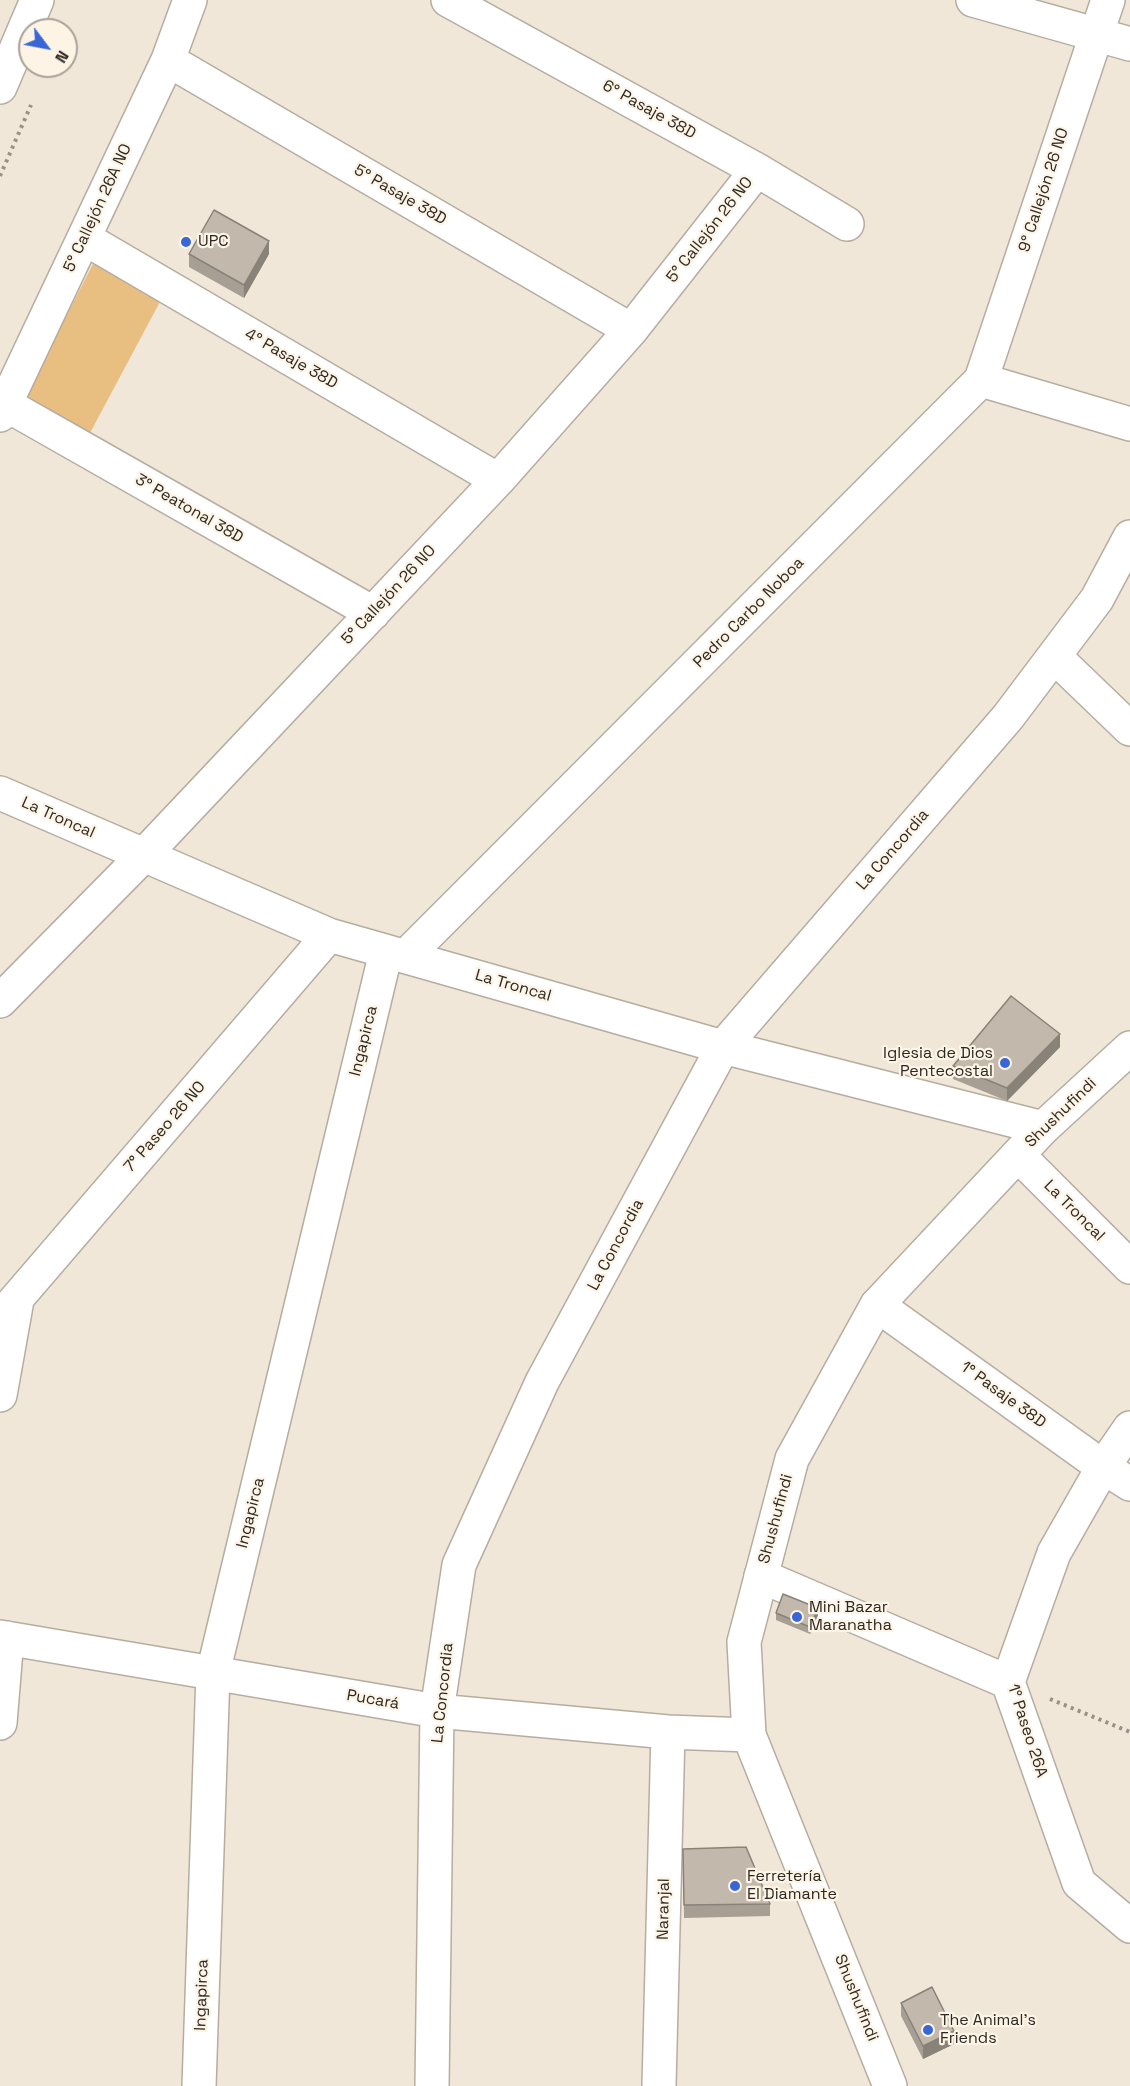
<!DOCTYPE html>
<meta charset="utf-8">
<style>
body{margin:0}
#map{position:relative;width:1130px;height:2086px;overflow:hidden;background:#f0e7d9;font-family:"Space Grotesk",sans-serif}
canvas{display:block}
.north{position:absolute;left:18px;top:18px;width:60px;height:60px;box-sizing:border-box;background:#fdf4e6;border:2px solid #a9a298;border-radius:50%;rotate:122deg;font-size:16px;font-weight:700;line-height:24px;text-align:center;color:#2b2823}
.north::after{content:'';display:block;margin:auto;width:21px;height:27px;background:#3966d7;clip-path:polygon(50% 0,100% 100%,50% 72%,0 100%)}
</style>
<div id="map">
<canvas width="1130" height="2086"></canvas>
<div class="north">N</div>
</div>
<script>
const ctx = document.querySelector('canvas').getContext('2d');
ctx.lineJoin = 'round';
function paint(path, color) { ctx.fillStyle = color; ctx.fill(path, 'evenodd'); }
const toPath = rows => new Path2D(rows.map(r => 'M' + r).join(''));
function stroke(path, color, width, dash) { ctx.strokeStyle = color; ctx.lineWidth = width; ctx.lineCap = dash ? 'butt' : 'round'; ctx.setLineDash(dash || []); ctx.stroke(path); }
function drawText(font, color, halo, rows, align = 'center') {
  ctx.font = font + ' "Space Grotesk",sans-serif'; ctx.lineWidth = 4.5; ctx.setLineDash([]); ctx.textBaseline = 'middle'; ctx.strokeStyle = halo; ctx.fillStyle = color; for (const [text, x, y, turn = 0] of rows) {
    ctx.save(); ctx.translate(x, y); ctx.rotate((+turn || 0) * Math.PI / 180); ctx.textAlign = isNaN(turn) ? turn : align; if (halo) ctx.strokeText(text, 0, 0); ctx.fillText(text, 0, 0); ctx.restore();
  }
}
paint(toPath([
 [97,256,162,298,90,433,26,395]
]), '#e8bf81');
const street = toPath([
 [448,0,757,170,847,224],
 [973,0,1130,44],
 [168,60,631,330],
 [84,238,498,480],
 [981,380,1130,424],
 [5,404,373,613],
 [0,415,168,60,190,0],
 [1054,656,1130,729],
 [0,793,329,935,723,1047,1043,1128],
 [406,956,981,380,1108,0],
 [0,1001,143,856,498,480,631,330,757,170],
 [1018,1155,1130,1267],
 [877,1305,1103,1467,1130,1484],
 [0,1318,329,935],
 [0,1395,17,1300],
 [1130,1428,1103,1467,1054,1553,1008,1682,1079,1883,1130,1926],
 [761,1576,1008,1682],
 [0,1637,437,1711,668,1732,749,1735],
 [0,1723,7,1638],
 [199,2086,213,1673,386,952],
 [432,2086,437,1711,459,1565,542,1382,723,1047,1008,717,1097,599,1130,537],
 [659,2086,668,1732]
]);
const secondary = toPath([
 [890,2086,749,1735,744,1642,792,1459,877,1305,1043,1128,1130,1048]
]);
const highway = toPath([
 [0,87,37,0]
]);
stroke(street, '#b6ada0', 36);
stroke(secondary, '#b6ada0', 36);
stroke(highway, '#b6ada0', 36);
stroke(toPath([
 [0,176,31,105],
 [1050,1699,1130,1732]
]), '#979187', 4, [3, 4.5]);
stroke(street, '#fff', 33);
stroke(secondary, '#fff', 33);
stroke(highway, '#fff', 33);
paint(toPath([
 [189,254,269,254,244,298,189,267],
 [1060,1047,1007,1101,953,1079,953,1066],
 [776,1613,818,1615,810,1634,776,1620],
 [683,1849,770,1904,770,1916,684,1918],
 [901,2003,954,2044,923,2059,901,2016]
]), '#a79f94');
paint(toPath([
 [269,241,269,254,244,298,244,285],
 [1060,1034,1060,1047,1007,1101,1007,1088],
 [818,1608,818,1615,810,1634,810,1627],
 [954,2031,954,2044,923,2059,923,2046]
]), '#888278');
const building = toPath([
 [214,210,269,241,244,285,189,254,214,210],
 [1011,996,1060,1034,1007,1088,953,1066,1011,996],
 [783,1594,818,1608,810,1627,776,1613,783,1594],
 [746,1847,770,1904,684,1905,683,1849,746,1847],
 [932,1987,954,2031,923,2046,901,2003,932,1987]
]);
paint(building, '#c2b9ac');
stroke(building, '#888278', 1.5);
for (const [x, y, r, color] of [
 [186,242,6,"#3966d7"],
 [1005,1063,6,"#3966d7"],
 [797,1617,6,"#3966d7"],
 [735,1886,6,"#3966d7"],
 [928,2030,6,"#3966d7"]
]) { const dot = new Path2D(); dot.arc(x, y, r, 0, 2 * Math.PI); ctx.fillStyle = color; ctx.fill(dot); stroke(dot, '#fdf4e6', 2); }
drawText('16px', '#2b2823', '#fdf4e6', [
 ["6° Pasaje 38D",649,110,29],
 ["9° Callejón 26 NO",1044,190,-72],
 ["5° Pasaje 38D",400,195,30],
 ["5° Callejón 26A NO",98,208,-65],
 ["5° Callejón 26 NO",710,230,-52],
 ["4° Pasaje 38D",291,359,30],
 ["3° Peatonal 38D",189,509,30],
 ["5° Callejón 26 NO",389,595,-47],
 ["Pedro Carbo Noboa",749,613,-45],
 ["La Troncal",58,818,24],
 ["La Concordia",893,850,-49],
 ["La Troncal",513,986,16],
 ["Ingapirca",364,1041,-76],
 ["Shushufindi",1061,1113,-44],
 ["7° Paseo 26 NO",165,1127,-49],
 ["La Troncal",1074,1211,45],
 ["La Concordia",616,1245,-62],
 ["1° Pasaje 38D",1003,1395,36],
 ["Ingapirca",251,1513,-76],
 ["Shushufindi",776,1519,-75],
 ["La Concordia",443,1693,-84],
 ["Pucará",373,1700,10],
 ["1° Paseo 26A",1027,1731,72],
 ["Naranjal",664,1909,-89],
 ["Ingapirca",202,1995,-88],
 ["Shushufindi",856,1998,68]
]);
drawText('16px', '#2b2823', '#fdf4e6', [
 ["UPC",198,242],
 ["Iglesia de Dios",993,1054,"right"],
 ["Pentecostal",993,1072,"right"],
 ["Mini Bazar",809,1608],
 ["Maranatha",809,1626],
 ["Ferretería",747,1877],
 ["El Diamante",747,1895],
 ["The Animal's",940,2021],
 ["Friends",940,2039]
], 'left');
</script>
